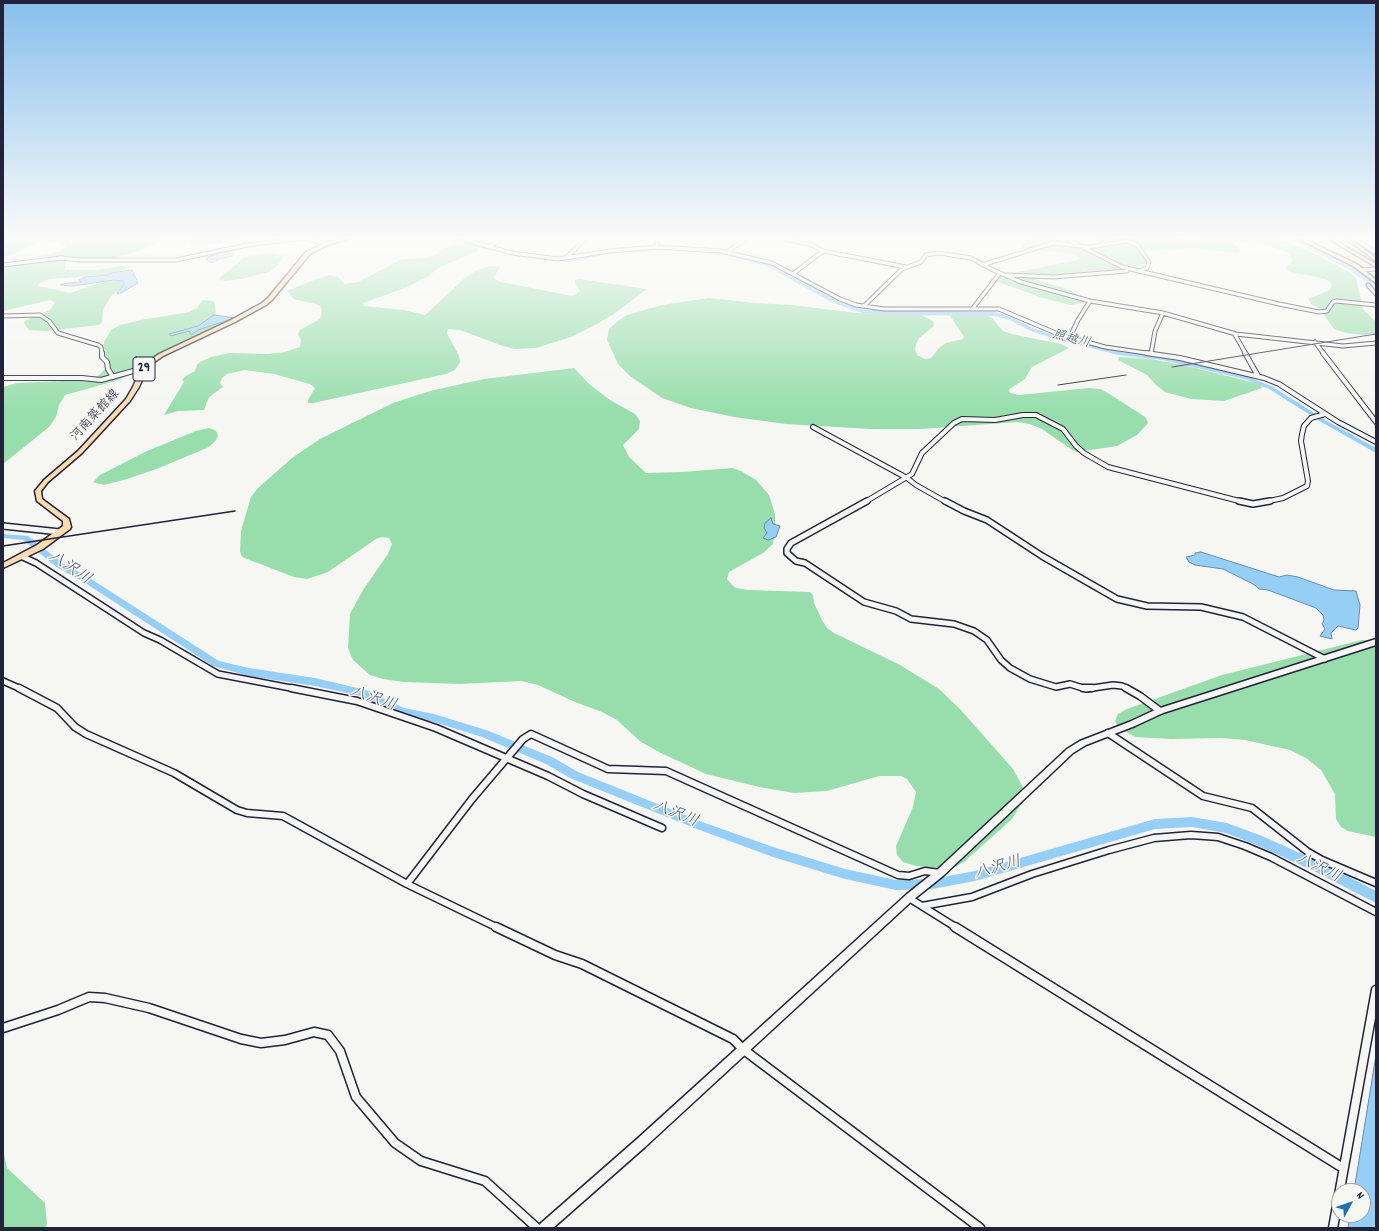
<!DOCTYPE html>
<meta charset="utf-8">
<style>
body{margin:0}
#map{position:relative;width:1379px;height:1231px;overflow:hidden;background:#f6f6f2;font-family:Dekko,sans-serif}
canvas{display:block}
.frame{position:absolute;inset:0;border:4px solid #22223b;pointer-events:none}
.north{position:absolute;left:1331px;top:1183px;width:40px;height:40px;box-sizing:border-box;background:#f6f6f2;border:1px solid #a1a1a9;border-radius:50%;rotate:50deg;font-size:11px;font-weight:700;line-height:16px;text-align:center;color:#22223b}
.north::after{content:'';display:block;margin:auto;width:14px;height:18px;background:#1f6fb2;clip-path:polygon(50% 0,100% 100%,50% 72%,0 100%)}
</style>
<div id="map">
<canvas width="1379" height="1231"></canvas>
<div class="frame"></div>
<div class="north">N</div>
</div>
<script>
const ctx = document.querySelector('canvas').getContext('2d');
ctx.lineJoin = 'round';
function paint(path, color) { ctx.fillStyle = color; ctx.fill(path, 'evenodd'); }
const toPath = rows => new Path2D(rows.map(r => 'M' + r).join(''));
function stroke(path, color, width, dash) { ctx.strokeStyle = color; ctx.lineWidth = width; ctx.lineCap = dash ? 'butt' : 'round'; ctx.setLineDash(dash || []); ctx.stroke(path); }
function drawText(font, color, halo, rows, align = 'center') {
  ctx.font = font + ' Dekko,"Klee One",sans-serif'; ctx.lineWidth = 3; ctx.setLineDash([]); ctx.textBaseline = 'middle'; ctx.strokeStyle = halo; ctx.fillStyle = color; for (const [text, x, y, turn = 0] of rows) {
    ctx.save(); ctx.translate(x, y); ctx.rotate((+turn || 0) * Math.PI / 180); ctx.textAlign = isNaN(turn) ? turn : align; if (halo) ctx.strokeText(text, 0, 0); ctx.fillText(text, 0, 0); ctx.restore();
  }
}
paint(toPath([
 [3,238,168,238,138,251,125,255,108,259,70,260,65,262,65,270,98,270,123,266,129,268,105,275,49,279,39,283,38,286,70,293,120,276,127,285,111,296,103,310,102,322,99,325,47,331,29,330,24,324,25,321,31,318,50,310,55,303,50,300,3,311,3,267,63,250,66,246,56,241,42,240,16,253,3,257],
 [193,238,240,238,235,241,198,245,190,243,190,239],
 [1026,238,1056,238,1067,244,1084,246,1098,245,1098,241,1091,238,1173,238,1195,240,1201,238,1276,238,1316,254,1349,272,1356,278,1363,309,1376,322,1376,334,1364,335,1346,333,1334,329,1320,309,1311,304,1308,299,1330,290,1332,285,1329,281,1322,278,1291,272,1285,268,1292,262,1292,258,1289,253,1256,241,1248,240,1232,243,1240,249,1241,251,1237,253,1195,248,1144,251,1142,255,1150,261,1144,264,1134,268,1056,274,1040,276,1035,279,1067,289,1077,294,1086,302,1084,303,1070,305,1040,297,990,279,1022,271,1074,261,1080,258,1078,256,1068,253,1024,249,1022,247],
 [459,243,478,246,479,248,476,252,440,267,427,277,405,288,366,302,363,303,364,306,404,310,425,315,466,277,477,270,490,266,500,267,494,277,494,279,501,282,572,296,580,291,575,283,575,280,579,279,647,289,614,314,593,326,571,337,536,348,515,349,503,346,460,330,448,329,447,333,459,356,460,362,455,370,446,374,313,403,308,403,308,400,315,388,310,384,274,374,245,370,227,374,222,378,220,383,223,387,209,397,204,410,178,411,164,415,184,382,182,380,184,377,195,371,197,365,200,362,211,357,229,353,268,354,285,352,300,347,301,340,298,334,300,330,320,319,322,311,320,306,316,304,294,299,287,291,314,280,329,275,338,277,345,284,358,282,402,259,426,258,437,254,447,247],
 [271,253,280,255,284,257,276,267,269,272,241,279,225,281,218,279,237,264,243,257],
 [709,298,755,303,791,305,857,313,921,315,933,321,934,324,933,327,919,338,916,344,915,350,917,355,925,359,931,358,940,347,946,343,963,339,964,337,949,314,986,315,992,318,1003,331,1012,334,1061,344,1069,348,1032,367,1025,379,1011,388,1009,390,1010,393,1019,395,1088,388,1100,389,1108,393,1142,415,1146,418,1148,423,1137,435,1117,446,1077,452,1072,450,1042,429,1030,424,1017,422,921,429,871,429,786,424,734,417,691,408,662,398,630,376,618,364,607,340,609,329,618,321,627,315,662,305],
 [203,300,213,301,215,304,216,315,221,323,215,329,193,343,119,380,65,395,59,405,56,417,49,427,3,464,3,387,17,383,87,380,94,378,100,374,105,369,104,342,111,330,120,325,141,320,189,312,197,308],
 [1119,357,1151,359,1184,365,1255,383,1261,385,1262,388,1224,401,1191,399,1165,392,1156,385,1147,375,1120,361,1118,359],
 [574,368,589,384,610,400,635,414,638,418,640,421,639,429,623,445,629,457,646,473,682,472,733,468,741,471,756,480,769,495,775,514,775,531,773,544,763,553,729,572,727,579,731,584,736,588,748,590,810,592,813,595,814,603,822,620,827,628,834,633,900,665,939,689,960,709,1013,769,1024,789,1025,798,1012,819,964,862,955,867,942,868,916,866,903,862,897,855,896,846,913,807,916,792,907,779,901,776,879,776,827,791,794,793,759,787,706,774,661,753,641,742,617,720,602,712,575,702,538,685,521,681,460,684,404,682,383,679,370,675,353,660,348,648,350,614,363,590,388,554,392,544,389,538,382,537,376,539,328,572,307,579,294,577,242,557,240,551,241,531,251,497,257,489,292,458,320,439,393,403,430,391,484,379],
 [209,428,216,431,218,436,216,440,209,447,159,468,127,479,104,485,93,482,100,475,147,451,196,431],
 [1362,640,1376,640,1376,837,1348,831,1341,827,1336,819,1335,794,1321,770,1306,758,1290,750,1245,740,1221,738,1171,739,1135,737,1118,727,1115,721,1118,714,1127,709,1222,675],
 [3,1149,7,1168,45,1203,47,1224,45,1228,3,1228]
]), '#98deac');
const water = toPath([
 [227,251,233,256,219,259,212,263,206,260,208,257,227,251],
 [132,270,138,283,119,294,117,293,124,284,123,281,114,280,73,286,60,285,67,283,81,282,79,280,85,277,108,275,111,273,132,270],
 [214,315,235,318,198,330,191,335,189,331,171,336,169,334,198,326,214,315],
 [771,518,773,524,780,526,776,537,768,540,763,538,767,533,764,528,765,523,771,518],
 [1201,552,1279,577,1287,575,1298,577,1334,590,1356,591,1360,605,1358,628,1356,630,1338,626,1331,633,1332,639,1320,636,1325,629,1322,624,1324,620,1323,615,1316,608,1268,590,1259,589,1255,585,1223,569,1195,565,1189,562,1186,557,1195,555,1195,553,1201,552],
 [1376,1055,1376,1228,1348,1228,1350,1215,1363,1215,1363,1191,1354,1191,1376,1055]
]);
paint(water, '#95cff5');
stroke(water, '#678aab', 1);
paint(toPath([
 [449,238,454,238,501,251,499,252,472,246,449,238],
 [1289,238,1294,238,1352,267,1376,285,1376,289,1348,269,1289,238],
 [674,248,676,248,676,250,617,253,569,262,551,261,548,259,551,257,569,258,617,251,674,248],
 [691,249,733,255,770,264,835,300,863,309,888,311,995,312,1014,318,1035,329,1060,337,1118,351,1162,356,1249,377,1273,387,1327,421,1376,448,1376,453,1323,423,1269,389,1245,379,1162,360,1118,355,1056,339,1031,331,1010,320,995,316,888,315,862,313,831,302,766,266,732,257,689,251,689,249,691,249],
 [3,534,28,536,64,564,88,577,219,661,249,668,315,678,366,690,404,708,434,714,489,731,554,758,578,772,705,823,773,847,845,869,896,880,932,879,975,871,1155,819,1192,817,1227,823,1262,836,1320,862,1376,891,1376,903,1312,870,1254,844,1226,833,1192,827,1155,829,975,881,932,889,896,890,845,879,773,857,697,829,570,778,546,764,482,737,434,722,398,714,361,696,315,686,249,676,213,666,82,581,58,568,23,540,3,538,3,534]
]), '#95cff5');
const minorFar4 = toPath([
 [304,238,326,244],
 [464,238,472,242,512,253,558,259,610,251,657,247,720,251,772,263,840,299,856,305,884,309,999,309,1058,334,1105,347,1153,354],
 [657,238,657,247],
 [782,238,812,245,823,251,906,267],
 [1065,238,1122,267,1279,304,1319,312,1327,311,1333,302,1336,301,1376,305],
 [1354,238,1376,253],
 [491,246,501,238],
 [727,252,747,238],
 [566,258,586,238],
 [3,265,61,258,79,260,176,260,247,245,302,238],
 [982,265,1053,243,1089,247,1127,241,1137,245,1149,262,1147,268,1138,271],
 [1362,270,1376,269],
 [793,274,823,251],
 [1007,275,1053,277,1127,271],
 [1368,285,1376,294],
 [864,306,902,269,921,262,926,255,939,253,971,258,993,270,1021,282,1090,301,1163,313,1236,334,1343,346,1376,343],
 [973,308,1000,273],
 [3,316,40,315,49,321,58,333,98,345,101,347,102,354],
 [1234,333,1246,354],
 [1070,337,1078,320,1090,301],
 [1315,342,1324,354],
 [1151,354,1155,331,1163,313]
]);
const minorFar3 = toPath([
 [102,353,102,357,107,362,108,369,113,377],
 [1146,353,1180,358,1264,378,1279,384,1338,422,1376,442],
 [1245,353,1258,376],
 [1323,353,1376,422],
 [3,378,82,378,101,380,144,368],
 [813,427,907,478,916,485,946,502],
 [865,502,912,474,922,453,954,423,962,419,995,420,1023,415,1036,415,1063,429,1076,446,1084,453,1108,467,1243,502],
 [1265,502,1283,498,1307,486,1308,481,1301,441,1302,434,1304,426,1311,418,1325,414]
]);
const minorFar2 = toPath([
 [867,501,791,543,787,549,787,553,796,561,805,563,864,602,896,611,911,619,954,624,974,631,987,640,1001,660,1010,668,1030,679,1056,687,1070,684,1086,689,1113,685,1122,686,1128,689],
 [945,501,964,511,987,520,1042,556,1117,599,1147,606,1201,607,1243,617,1325,659],
 [1239,501,1253,504,1270,501],
 [3,526,60,532],
 [23,557,36,563,144,633,160,640,218,674,296,689],
 [3,681,21,689]
]);
const minorFar1 = toPath([
 [19,688,57,708,75,727,86,734,174,773,237,810,247,813,283,816,407,884,498,928],
 [291,688,357,701,436,728,548,776,583,794,662,828],
 [1083,688,1092,688],
 [1126,688,1140,696,1160,711],
 [1108,733,1203,796,1252,808,1308,852,1322,860,1376,883],
 [407,884,472,799,523,739,531,734,608,769,666,771,898,875,909,876,925,871,940,873],
 [909,898,957,928],
 [922,906,972,897,1032,874,1109,850,1154,838,1191,835,1218,837,1245,846,1271,857,1376,912]
]);
const minor = toPath([
 [496,927,555,955,582,964,733,1039,744,1050,980,1228],
 [955,927,1343,1168],
 [3,1028,58,1010,89,997,105,998,149,1008,241,1039,261,1043,285,1040,314,1032,328,1035,340,1051,356,1097,395,1143,421,1161,485,1181,537,1228],
 [1333,1228,1376,990]
]);
const tertiary = toPath([
 [1376,639,1376,645,1163,713,1135,726,1086,745,1073,753,943,876,913,900,645,1147,553,1228,538,1228,540,1224,637,1139,907,894,937,870,1067,749,1080,741,1129,722,1157,709,1376,639]
]);
const primary = toPath([
 [345,238,350,238,328,245,310,254,272,300,266,305,235,322,163,356,150,365,147,369,139,387,130,401,82,453,48,482,41,491,42,499,69,519,71,527,70,529,43,549,3,568,3,563,37,545,63,526,63,521,37,501,35,491,44,480,78,451,126,399,133,387,141,368,146,363,159,354,231,320,262,303,268,298,306,252,324,243,345,238],
 [1297,238,1302,238,1357,264,1376,280,1376,283,1353,266,1297,238],
 [1327,238,1331,238,1376,264,1376,267,1327,238],
 [1345,238,1349,238,1376,258,1376,261,1345,238]
]);
stroke(minorFar4, '#22223b', 5);
stroke(minorFar3, '#22223b', 6);
stroke(minorFar2, '#22223b', 8);
stroke(minorFar1, '#22223b', 9);
stroke(minor, '#22223b', 11);
stroke(tertiary, '#22223b', 3);
stroke(primary, '#22223b', 3);
stroke(minorFar4, '#f6f6f2', 3);
stroke(minorFar3, '#f6f6f2', 4);
stroke(minorFar2, '#f6f6f2', 5);
stroke(minorFar1, '#f6f6f2', 6);
stroke(minor, '#f6f6f2', 8);
paint(tertiary, '#f6f6f2');
paint(primary, '#fedbac');
stroke(toPath([
 [1172,367,1376,334],
 [1058,385,1126,375]
]), '#22223b', 1);
stroke(toPath([
 [3,546,235,511]
]), '#22223b', 1.5);
const sky = ctx.createLinearGradient(0, 0, 0, 410);
sky.addColorStop(0, '#87bfed');
sky.addColorStop(0.58, '#fbfbf9');
sky.addColorStop(1, '#fbfbf900');
ctx.fillStyle = sky;
ctx.fillRect(0, 0, 1379, 410);
drawText('italic 13px', '#445673', '#f6f6f2', [
 ["照越川",1071,340,14]
]);
drawText('13px', '#22223b', '#f6f6f2', [
 ["河南築館線",96,416,-47]
]);
for (const [x, y, w] of [
 [144,369,22]
]) { const box = new Path2D(); box.roundRect(x - w / 2, y - 12, w, 24, 3); ctx.fillStyle = '#f6f6f2'; ctx.fill(box); stroke(box, '#22223b', 1); }
drawText('bold 14px', '#22223b', null, [
 ["29",144,369]
]);
drawText('italic 16px', '#445673', '#f6f6f2', [
 ["八沢川",69,569,34],
 ["八沢川",373,700,19],
 ["八沢川",675,815,22],
 ["八沢川",998,869,-15],
 ["八沢川",1318,869,26]
]);
</script>
